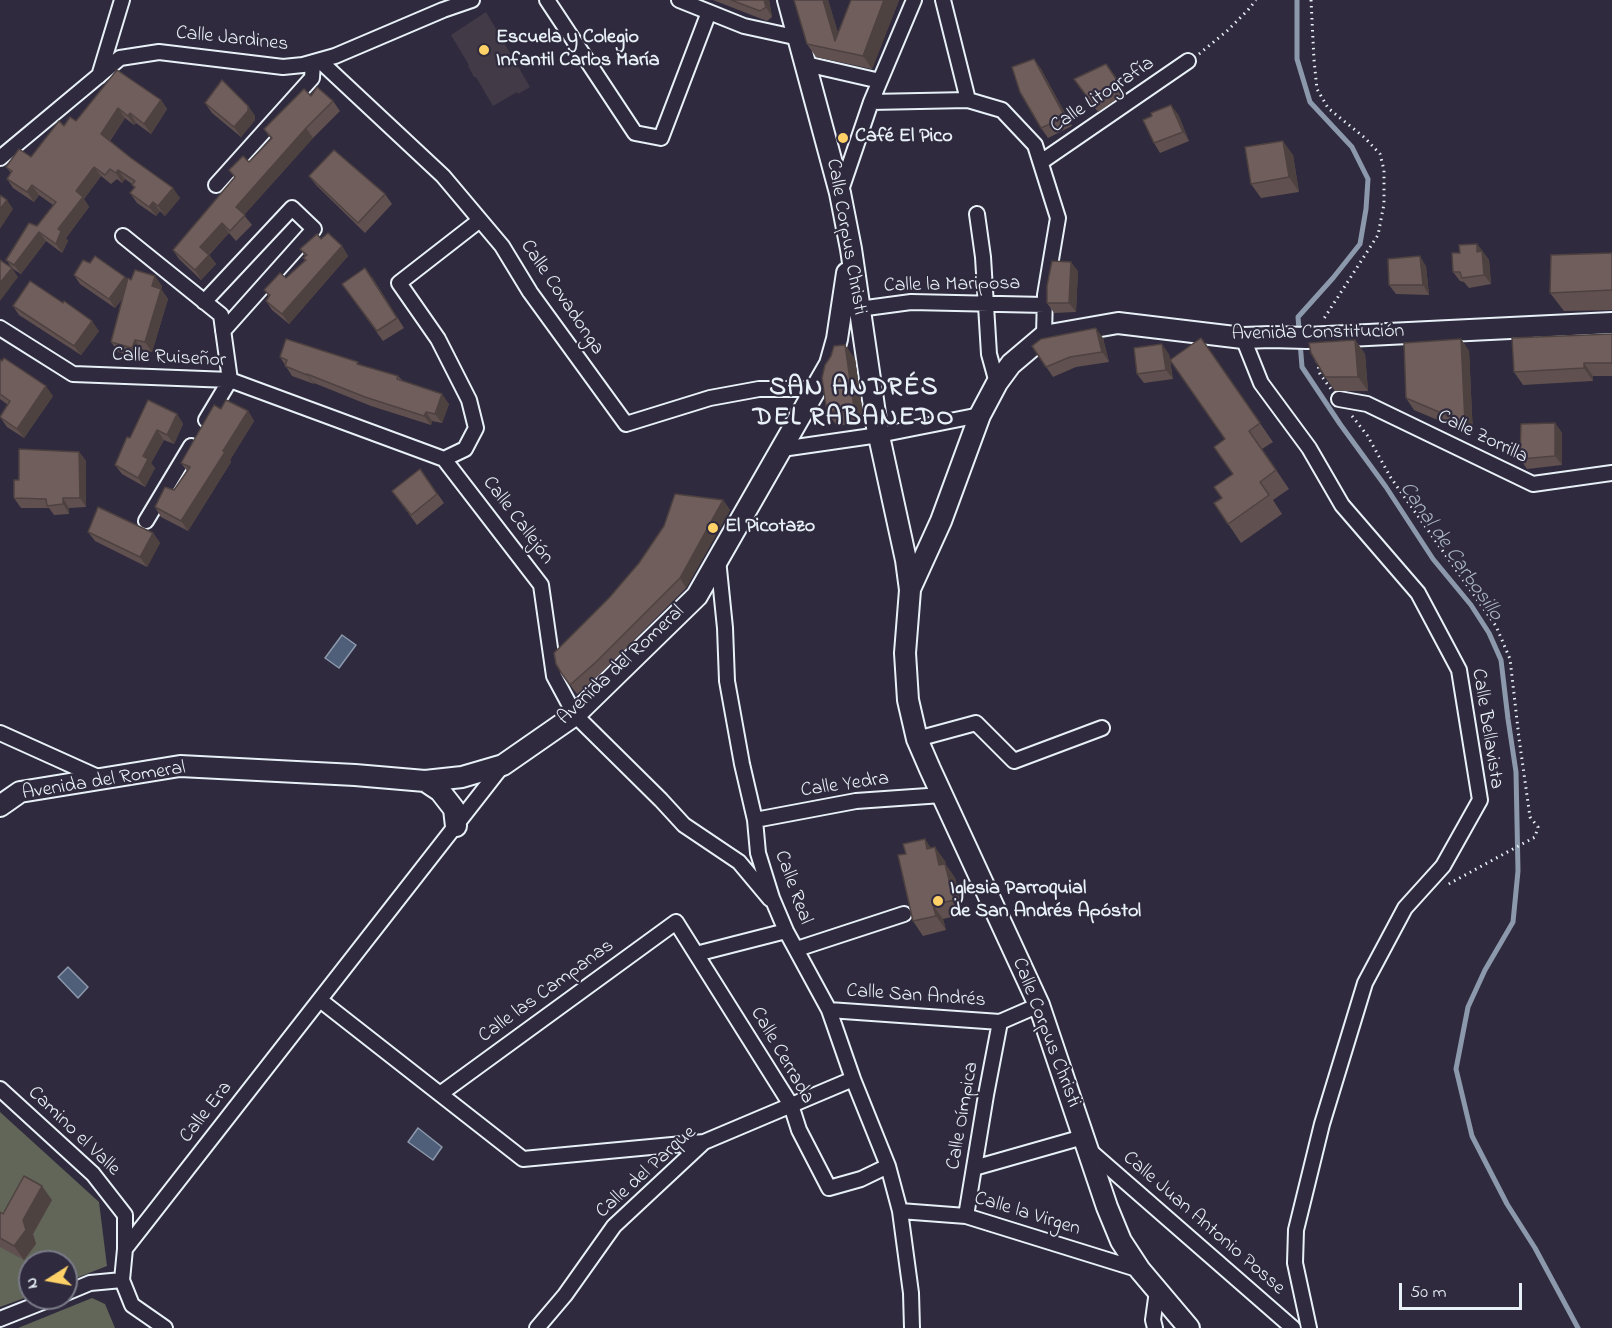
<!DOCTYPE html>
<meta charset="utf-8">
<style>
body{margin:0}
#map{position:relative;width:1612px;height:1328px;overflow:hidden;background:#2f2a3d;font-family:"Indie Flower",sans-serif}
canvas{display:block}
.north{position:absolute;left:18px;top:1250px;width:60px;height:60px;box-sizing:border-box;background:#2f2a3d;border:2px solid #797a88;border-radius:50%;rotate:259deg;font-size:16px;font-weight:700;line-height:24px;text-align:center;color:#e8f1f8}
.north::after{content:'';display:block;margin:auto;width:21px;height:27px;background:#ffd166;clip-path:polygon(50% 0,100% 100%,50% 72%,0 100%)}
.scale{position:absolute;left:1399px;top:1283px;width:123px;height:27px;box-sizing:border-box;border:3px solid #e8f1f8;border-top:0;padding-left:8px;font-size:18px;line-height:21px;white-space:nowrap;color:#e8f1f8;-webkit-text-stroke:4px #2f2a3d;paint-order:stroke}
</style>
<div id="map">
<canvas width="1612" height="1328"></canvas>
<div class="north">N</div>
<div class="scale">50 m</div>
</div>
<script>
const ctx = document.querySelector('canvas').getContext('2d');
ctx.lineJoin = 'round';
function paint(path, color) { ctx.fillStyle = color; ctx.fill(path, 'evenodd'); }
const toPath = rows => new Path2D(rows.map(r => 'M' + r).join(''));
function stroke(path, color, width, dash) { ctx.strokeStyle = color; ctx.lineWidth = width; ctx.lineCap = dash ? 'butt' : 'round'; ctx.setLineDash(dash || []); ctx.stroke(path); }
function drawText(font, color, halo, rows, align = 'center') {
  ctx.font = font + ' "Indie Flower",sans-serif'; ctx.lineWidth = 4.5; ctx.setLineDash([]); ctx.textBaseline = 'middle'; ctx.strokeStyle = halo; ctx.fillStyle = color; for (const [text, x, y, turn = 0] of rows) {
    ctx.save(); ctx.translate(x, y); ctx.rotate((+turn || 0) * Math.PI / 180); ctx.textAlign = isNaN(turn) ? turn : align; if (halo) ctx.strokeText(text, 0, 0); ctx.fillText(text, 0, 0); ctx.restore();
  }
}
paint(toPath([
 [486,12,530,87,518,94,517,92,493,106,476,77,474,77,468,66,469,65,451,35]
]), '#423a47');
paint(toPath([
 [0,1112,99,1202,107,1266,66,1282,66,1262,30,1262,30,1296,0,1307],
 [92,1298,105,1304,115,1328,18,1328]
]), '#616658');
const water = toPath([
 [342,635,356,645,339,668,325,658,342,635],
 [68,967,88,987,78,998,58,977,68,967],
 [418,1128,442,1147,433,1160,408,1142,418,1128]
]);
paint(water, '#4f5e79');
stroke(water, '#8c99ac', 1.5);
stroke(toPath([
 [1297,0,1297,59,1310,102,1352,147,1368,179,1366,209,1360,244,1333,278,1298,317,1302,367,1340,424,1386,487,1433,559,1471,605,1489,633,1501,660,1508,719,1516,772,1518,871,1513,922,1485,970,1468,1007,1456,1069,1472,1136,1507,1204,1535,1248,1578,1328]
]), '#8c99ac', 5);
const street = toPath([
 [547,0,635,133,661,138,709,12],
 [679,0,744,26,799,38],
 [943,0,968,100],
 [320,61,443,176,502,246,530,292,626,424,710,398,759,389,817,389],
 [806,64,880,81],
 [99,76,122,0],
 [871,102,968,100,1002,110,1035,145,1058,218,1045,295,1044,336],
 [0,158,120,58,159,52,283,67,303,65,335,56,443,10,472,0],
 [1041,162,1188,61],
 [216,185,312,78,313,63],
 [840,193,871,102,914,0],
 [977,214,983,257,989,354,997,383],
 [123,236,221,315,230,380,206,420],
 [204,302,292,208,314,229,223,331],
 [859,309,911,302,1045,305],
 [0,328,73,374,230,380,444,459],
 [1243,338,1261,383,1309,448,1342,505,1418,593,1459,670,1480,800,1443,866,1405,908,1365,983,1322,1124,1296,1230,1295,1263,1309,1328],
 [1339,399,1367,404,1533,484,1612,473],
 [782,449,879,435,980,415],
 [444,459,541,585,554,676,575,715,661,800,684,825,739,862,770,899],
 [444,459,465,449,476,428,469,400,438,339,399,283,480,220],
 [146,521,191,446],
 [718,559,725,628,727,681,742,764,755,820,758,853,772,898,786,931,829,1010,853,1079,888,1166,900,1211,911,1293,912,1328],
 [0,733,100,778],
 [917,739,976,723,1014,761,1102,728],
 [755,820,856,801,942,795],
 [797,949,904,914],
 [696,954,786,931],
 [320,1000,523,1159,704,1142],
 [829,1010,1000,1022,1039,1005],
 [0,1089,93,1174,125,1215,125,1249,122,1280,132,1305,165,1328],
 [440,1094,676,922,791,1105,799,1130,829,1188,861,1179,888,1166],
 [1089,1150,1293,1328],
 [974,1168,1083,1137],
 [900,1211,966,1216,1140,1270],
 [966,1216,986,1095,1000,1022],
 [125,1249,503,765],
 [66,1293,90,1283,122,1280],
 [0,1319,53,1298],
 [537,1328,565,1295,614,1226,704,1142,853,1079],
 [1155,1328,1153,1320,1157,1291]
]);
const secondary = toPath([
 [788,0,840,193,851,249,877,427,906,560,910,590,905,653,908,700,917,739,930,769,1039,1005,1107,1207,1121,1241,1140,1270,1189,1328],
 [910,589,941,521,980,415,997,383,1011,364,1044,336,1118,323,1243,338,1271,337,1307,338,1612,323],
 [425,781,440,791,454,809,456,826],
 [0,806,20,792,180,766,355,775,425,781,462,777,503,765,575,715,697,596,830,364,837,339,847,273]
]);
stroke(street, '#e8f1f8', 18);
stroke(secondary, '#e8f1f8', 24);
stroke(toPath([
 [1311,0,1314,60,1317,89,1328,108,1365,138,1380,154,1384,170,1384,204,1378,235,1323,320],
 [1199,54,1227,31,1248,10,1256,0],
 [1317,361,1320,374,1331,389],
 [1352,416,1367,435,1391,478,1496,626,1510,659,1519,738,1530,817,1538,827,1535,837,1445,886]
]), '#e8f1f8', 3, [1.5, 4.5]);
stroke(street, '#2f2a3d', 14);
stroke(secondary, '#2f2a3d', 20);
paint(toPath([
 [713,0,769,0,772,17,767,21],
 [828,0,838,33,851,0,899,0,872,69,816,57,807,44],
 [1034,59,1041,69,1072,126,1048,138,1041,128],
 [1106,64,1126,93,1098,112,1074,79],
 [117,70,161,100,167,109,151,134,136,123,134,125,125,118,110,141,180,198,165,216,160,211,156,216,137,203,130,193,134,188,132,184,125,179,122,183,117,179,111,184,101,176,84,199,89,207,66,238,68,241,62,253,46,241,21,274,13,269,6,260,37,226,53,205,39,195,34,202,13,188,7,179,11,173,6,167,31,157,64,126,76,121],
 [311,96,333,101,340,111,313,138,244,215,252,225,236,241,229,233,209,255,216,264,201,280,179,259,173,250,235,177,229,170,249,162,271,139,264,129],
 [205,103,248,106,255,116,255,120,241,137,212,113],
 [1178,114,1189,141,1160,153,1154,143],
 [1293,155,1299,192,1261,198,1251,184],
 [309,176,385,194,392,204,365,233,316,185],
 [321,239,342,246,348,256,289,324,272,310,266,301,269,297,264,290,286,278,305,260,303,258,305,256,300,249],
 [1477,244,1489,260,1491,284,1469,288,1464,282,1460,281,1453,272,1460,253],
 [1612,253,1612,310,1564,311,1550,293],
 [90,263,125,277,128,280,162,286,161,289,168,299,152,352,141,349,138,358,118,352,111,342,123,298,115,308,80,284,74,275],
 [1426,266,1429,295,1396,294,1389,285],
 [1078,271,1076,312,1054,313,1047,303],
 [372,277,404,328,383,341,342,284],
 [13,306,99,331,81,355,19,315],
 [1612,334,1612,376,1593,376,1593,381,1523,385,1514,372],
 [1103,338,1109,362,1076,367,1053,377,1032,346],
 [1201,338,1273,442,1262,449,1289,489,1273,500,1282,514,1241,543,1214,503,1222,498,1233,474],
 [1461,339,1469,351,1473,435,1414,410,1406,398],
 [1355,340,1365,354,1368,391,1335,391,1325,377],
 [845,345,855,359,864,422,837,426,827,412],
 [1169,354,1173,379,1144,383,1137,374],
 [280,357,360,365,398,376,402,380,449,404,442,423,432,421,431,425,371,406,314,383,314,384,292,376],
 [0,360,53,396,24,438,7,427,0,417,8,405,0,399],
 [221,409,248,411,254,421,230,460,231,462,188,531,161,517,155,507,174,490,187,471,181,463],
 [177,414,183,424,174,444,164,440,151,463,155,468,145,487,122,474,115,465,130,438],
 [1555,423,1562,433,1562,465,1527,469,1520,459],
 [79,452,86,461,86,507,69,508,69,514,54,515,49,508,21,508,14,498,19,480],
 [420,469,444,503,417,525,392,491],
 [723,500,730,510,686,588,602,672,577,694,562,674],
 [88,532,153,533,160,543,147,567,95,541],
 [925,839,930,848,945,861,946,865,955,878,964,914,943,919,946,930,923,936,913,921,906,854],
 [52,1200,33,1234,36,1244,24,1260,0,1247,0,1212,3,1214]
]), '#605150');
paint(toPath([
 [764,0,769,0,772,17,766,7],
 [823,0,828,0,844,52,835,41],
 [884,0,899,0,872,69,863,56],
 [1034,59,1041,69,1072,126,1065,117],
 [161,100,167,109,151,134,144,124],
 [1171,105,1178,114,1189,141,1183,132],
 [248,106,255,116,255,120,241,137,234,127],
 [118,108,125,118,108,143,101,134],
 [130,113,136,123,134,125,128,116],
 [306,128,313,138,243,216,236,207],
 [1283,141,1293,155,1299,192,1289,177],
 [94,167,101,176,84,199,89,207,66,238,68,241,62,253,56,244,58,229,76,191],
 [118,170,125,179,122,183,116,173],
 [32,185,39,195,34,202,27,192],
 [173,188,180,198,165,216,158,206],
 [7,200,13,209,0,229,0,209],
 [153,202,160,211,156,216,149,207],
 [222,223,229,233,207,256,200,247],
 [39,232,46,241,21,274,14,265],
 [1477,244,1489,260,1491,284,1484,275,1477,252],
 [342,246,348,256,289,324,282,314],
 [209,255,216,264,201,280,195,270],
 [1420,256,1426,266,1429,295,1423,285],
 [1071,262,1078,271,1076,312,1069,303],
 [12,268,18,277,0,301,0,283],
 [155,276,162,286,159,295,152,286],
 [125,277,132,286,115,308,109,299],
 [161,289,168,299,152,352,145,342],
 [92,321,99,331,81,355,74,346],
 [1096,328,1103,338,1109,362,1102,352],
 [1461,339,1469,351,1473,435,1465,423],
 [135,340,141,349,138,358,132,348],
 [1355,340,1365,354,1368,391,1358,377],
 [1162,344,1169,354,1173,379,1166,370],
 [845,345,855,359,864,422,854,408],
 [1584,363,1593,376,1593,381,1584,368],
 [307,374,314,383,314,384,307,375],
 [46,386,53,396,24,438,17,429],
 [442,394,449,404,442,423,435,414],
 [248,411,254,421,230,460,231,462,188,531,181,521],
 [426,412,432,421,431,425,424,416],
 [177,414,183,424,174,444,167,435],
 [1555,423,1562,433,1562,465,1555,456],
 [157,430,164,440,151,463,155,468,145,487,138,478,143,456],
 [79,452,86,461,86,507,80,498],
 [63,498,69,508,69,514,63,504],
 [723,500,730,510,686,588,680,578],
 [153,533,160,543,147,567,140,557],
 [925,839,935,854,927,849],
 [935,847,945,861,946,865,955,878,964,914,954,900,939,865],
 [933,905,943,919,946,930,936,916],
 [42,1186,52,1200,33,1234,36,1244,24,1260,14,1246,23,1220]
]), '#4e4241');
const building = toPath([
 [731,0,764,0,766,7,760,11,731,0],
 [794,0,823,0,835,41,851,0,884,0,863,56,807,44,794,0],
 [1034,59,1065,117,1041,128,1020,92,1012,67,1034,59],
 [1106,64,1119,83,1091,102,1074,79,1106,64],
 [117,70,161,100,144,124,130,113,128,116,118,108,101,134,131,158,173,188,158,206,153,202,149,207,130,193,135,187,132,185,135,181,118,170,116,173,110,169,105,175,94,167,76,191,83,197,58,229,61,231,56,244,39,232,14,265,6,260,29,223,37,226,56,202,32,185,27,192,7,179,12,171,6,167,19,149,31,157,59,121,64,126,70,117,76,121,117,70],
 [222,80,248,106,248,111,234,127,205,103,222,80],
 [317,87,333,101,306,128,236,207,245,215,230,231,222,223,200,247,209,255,195,270,173,250,235,177,229,170,243,156,249,162,272,138,264,129,304,89,311,96,317,87],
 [1171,105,1183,132,1154,143,1143,120,1152,116,1151,113,1171,105],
 [1283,141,1289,177,1251,184,1245,147,1283,141],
 [334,150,385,194,358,223,309,176,334,150],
 [0,195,7,200,0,209,0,195],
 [328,233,342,246,282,314,266,301,270,295,264,290,280,273,286,278,306,260,303,258,307,255,300,249,317,234,321,239,328,233],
 [1477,244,1477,252,1482,251,1484,275,1462,278,1460,272,1453,272,1452,253,1460,253,1459,245,1477,244],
 [1612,253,1612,290,1550,293,1551,255,1612,253],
 [95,256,125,277,109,299,74,275,83,260,90,263,95,256],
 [1420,256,1423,285,1389,285,1388,259,1420,256],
 [0,260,12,268,0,283,0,260],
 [1052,261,1071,262,1069,303,1047,303,1047,286,1052,261],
 [365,268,397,318,377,331,342,284,365,268],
 [135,270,155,276,152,286,161,289,145,342,135,340,132,348,111,342,128,278,131,280,135,270],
 [30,281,63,303,64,301,92,321,74,346,13,306,30,281],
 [1096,328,1102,352,1070,357,1046,367,1032,346,1041,339,1096,328],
 [1612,334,1612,363,1584,363,1584,368,1514,372,1512,338,1612,334],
 [1201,338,1260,423,1249,431,1276,470,1260,482,1269,495,1228,524,1214,503,1222,498,1214,487,1233,474,1214,447,1225,439,1170,360,1201,338],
 [286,339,358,362,357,364,398,376,397,379,442,394,435,414,426,412,424,416,365,397,307,374,307,375,285,366,287,360,280,357,286,339],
 [1461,339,1465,423,1406,398,1404,343,1461,339],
 [1355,340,1358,377,1325,377,1311,353,1309,343,1355,340],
 [1162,344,1166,370,1137,374,1134,348,1162,344],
 [845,345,854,408,827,412,822,378,825,365,831,356,834,346,845,345],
 [4,358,46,386,17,429,0,417,10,401,0,394,0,360,2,361,4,358],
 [148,400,177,414,167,435,157,430,143,456,148,459,138,478,115,465,127,437,130,438,148,400],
 [226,400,248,411,223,451,225,452,181,521,155,507,165,487,174,490,190,467,181,463,214,405,221,409,226,400],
 [1555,423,1555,456,1520,459,1521,424,1555,423],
 [19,449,79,452,80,498,63,498,63,504,47,506,46,499,14,498,14,480,19,480,19,449],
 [420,469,437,494,411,515,392,491,420,469],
 [675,494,723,500,680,578,596,662,570,685,562,674,556,664,554,653,609,598,639,563,664,526,675,494],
 [98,507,153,533,140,557,88,532,98,507],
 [925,839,927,849,935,847,939,865,945,864,954,900,933,905,936,916,913,921,898,855,906,854,903,844,925,839],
 [24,1176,42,1186,23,1220,26,1230,14,1246,0,1238,0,1212,3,1214,24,1176]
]);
paint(building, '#705e5d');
stroke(building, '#4e4241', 1.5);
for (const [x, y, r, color] of [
 [484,50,6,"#ffd166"],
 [843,138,6,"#ffd166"],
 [713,528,6,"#ffd166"],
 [938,901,6,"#ffd166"]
]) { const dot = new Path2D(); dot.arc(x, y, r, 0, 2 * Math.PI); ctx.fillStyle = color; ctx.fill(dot); stroke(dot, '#2f2a3d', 2); }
drawText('bold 20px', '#e8f1f8', '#2f2a3d', [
 ["Escuela y Colegio",496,39],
 ["Infantil Carlos María",496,62],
 ["Café El Pico",855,138],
 ["El Picotazo",725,528],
 ["Iglesia Parroquial",950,890],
 ["de San Andrés Apóstol",950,913]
], 'left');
drawText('20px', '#e8f1f8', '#2f2a3d', [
 ["Calle Jardines",232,40,6],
 ["Calle Litografía",1103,96,-34],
 ["Calle Corpus Christi",845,237,80],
 ["Calle la Mariposa",952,286,-1],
 ["Calle Covadonga",561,298,56],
 ["Avenida Constitución",1318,334,-1],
 ["Calle Ruiseñor",169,359,3],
 ["Calle Zorrilla",1482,438,26],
 ["Calle Callejón",517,521,53],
 ["Avenida del Romeral",622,666,-43],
 ["Calle Bellavista",1486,729,81],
 ["Avenida del Romeral",104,782,-9],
 ["Calle Yedra",845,786,-8],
 ["Calle Real",792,888,70],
 ["Calle las Campanas",547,992,-36],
 ["Calle San Andrés",916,997,4],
 ["Calle Corpus Christi",1045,1033,69],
 ["Calle Cerrada",781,1056,60],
 ["Calle Era",207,1113,-52],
 ["Calle Oímpica",964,1116,-80],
 ["Camino el Valle",73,1132,44],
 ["Calle del Parque",647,1173,-42],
 ["Calle la Virgen",1027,1215,17],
 ["Calle Juan Antonio Posse",1203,1224,41]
]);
drawText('italic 21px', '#abb6c5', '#2f2a3d', [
 ["Canal de Carbosillo",1450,552,55]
]);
ctx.letterSpacing = '1.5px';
drawText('bold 26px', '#e8f1f8', '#2f2a3d', [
 ["SAN ANDRÉS",854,390],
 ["DEL RABANEDO",854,420]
]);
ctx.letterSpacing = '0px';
</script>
